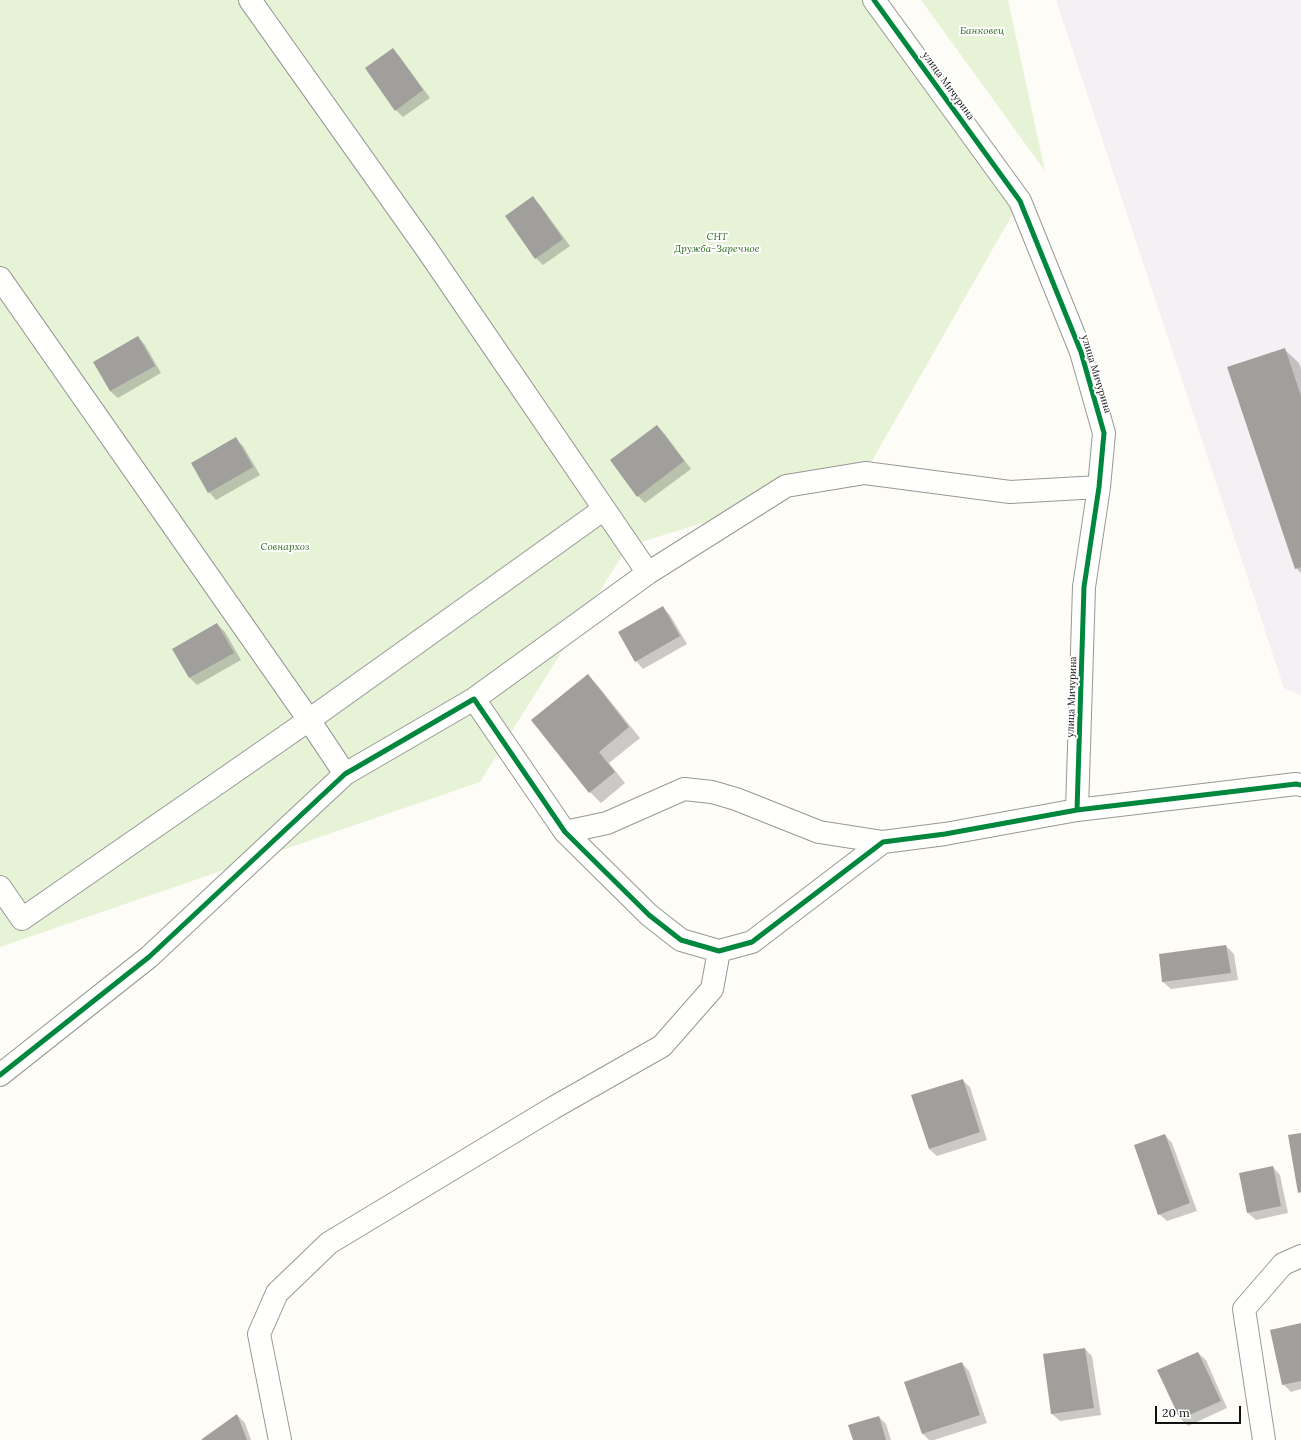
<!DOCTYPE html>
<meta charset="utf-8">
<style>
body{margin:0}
#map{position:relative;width:1301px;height:1440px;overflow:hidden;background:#fdfcf7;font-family:Lora,serif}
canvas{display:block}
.scale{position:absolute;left:1155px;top:1406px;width:86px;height:18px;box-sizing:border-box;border:2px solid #111;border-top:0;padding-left:5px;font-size:12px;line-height:14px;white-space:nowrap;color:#111;-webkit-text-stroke:3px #fff;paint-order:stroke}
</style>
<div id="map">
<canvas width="1301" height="1440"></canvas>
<div class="scale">20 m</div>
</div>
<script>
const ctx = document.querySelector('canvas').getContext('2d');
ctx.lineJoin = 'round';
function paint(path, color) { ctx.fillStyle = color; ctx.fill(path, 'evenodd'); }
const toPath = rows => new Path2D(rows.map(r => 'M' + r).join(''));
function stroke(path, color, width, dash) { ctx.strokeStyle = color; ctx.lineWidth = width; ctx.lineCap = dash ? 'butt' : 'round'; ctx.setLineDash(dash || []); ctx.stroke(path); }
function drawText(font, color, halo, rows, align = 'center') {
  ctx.font = font + ' Lora,serif'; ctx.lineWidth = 4; ctx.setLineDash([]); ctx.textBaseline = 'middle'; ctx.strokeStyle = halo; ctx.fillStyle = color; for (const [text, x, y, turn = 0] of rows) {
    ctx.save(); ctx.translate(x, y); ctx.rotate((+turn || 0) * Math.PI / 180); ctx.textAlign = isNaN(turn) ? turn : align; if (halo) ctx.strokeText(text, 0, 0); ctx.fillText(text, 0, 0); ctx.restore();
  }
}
paint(toPath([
 [1056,0,1301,0,1301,695,1284,688]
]), '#f5f0f3');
paint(toPath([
 [0,0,874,0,1020,201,865,473,628,546,480,782,0,947],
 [921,0,1008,0,1045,171]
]), '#e7f3d7');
paint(toPath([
 [393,49,400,57,430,98,403,117,396,110],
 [533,198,540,205,570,246,543,265,536,258],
 [138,337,145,345,161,373,118,398,110,391,94,362],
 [1284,349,1299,363,1301,369,1301,573,1296,568],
 [657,426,664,433,691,469,645,503,638,496],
 [236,439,243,446,260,475,216,500,209,492],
 [663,608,670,615,687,644,643,669,636,661],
 [217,624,225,632,241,660,197,685,190,678,174,649],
 [588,676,599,687,640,738,609,763,625,783,601,803,590,792],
 [1226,946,1234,954,1238,980,1171,989,1163,982,1160,955],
 [962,1080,970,1087,987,1140,937,1156,929,1149],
 [1165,1135,1172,1143,1197,1211,1167,1221,1159,1214],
 [1273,1167,1280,1175,1288,1213,1256,1220,1248,1213,1240,1174],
 [1301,1324,1301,1389,1291,1392,1283,1384],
 [1085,1349,1092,1356,1101,1415,1060,1421,1052,1414],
 [1198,1353,1206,1360,1227,1408,1188,1426,1181,1419],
 [962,1363,969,1371,987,1423,934,1440,929,1440,923,1434,906,1382],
 [237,1415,245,1423,251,1440,203,1440],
 [879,1417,886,1424,891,1440,854,1440]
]), '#0003');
paint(toPath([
 [393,48,423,90,395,111,365,68],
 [533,196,563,239,535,259,505,216],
 [138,336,155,366,110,391,93,362],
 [1285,348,1301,396,1301,567,1295,569,1227,367],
 [657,425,684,461,637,497,610,460],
 [236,437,253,467,208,493,191,463],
 [663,606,680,636,635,662,618,632],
 [217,623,234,653,189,678,172,649],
 [588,674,629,727,599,752,615,772,589,793,531,720],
 [1226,945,1231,973,1162,982,1159,954],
 [963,1079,980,1132,929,1149,911,1095],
 [1301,1133,1301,1192,1298,1193,1288,1135],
 [1165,1134,1190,1203,1158,1215,1134,1145],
 [1273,1166,1281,1206,1247,1213,1239,1173],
 [1301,1323,1301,1381,1282,1385,1270,1330],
 [1085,1348,1094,1408,1051,1414,1043,1354],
 [1198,1352,1221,1401,1180,1419,1157,1370],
 [962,1362,980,1415,922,1434,904,1382],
 [237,1414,247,1440,202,1440,202,1439],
 [879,1416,886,1440,853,1440,848,1425]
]), '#a19f9c');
const minor = toPath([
 [250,0,426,248,648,573],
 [874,0,1020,201,1081,352,1104,433,1099,487,1084,587,1077,810],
 [0,278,309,720,22,919,0,887],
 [474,699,648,573,786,486,865,473,1010,492,1099,487],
 [345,774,309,720,604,509],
 [565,832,607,823,684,789,712,792,736,799,819,832,883,842],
 [0,1075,149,957,345,774,474,699,565,832,649,915,681,940,719,951,752,942,883,842,945,834,1077,810,1296,784,1301,785],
 [280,1440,259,1334,277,1293,329,1243,553,1108,662,1046,712,989,719,951],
 [1264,1440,1244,1309,1283,1264,1301,1256]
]);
stroke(minor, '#979795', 24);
stroke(minor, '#fffffe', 22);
stroke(toPath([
 [874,0,1020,201,1081,352,1104,433,1099,487,1084,587,1077,810],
 [0,1075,149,957,345,774,474,699,565,832,649,915,681,940,719,951,752,942,883,842,945,834,1077,810,1296,784,1301,785]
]), '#00873e', 5);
drawText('italic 10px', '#2f6b1f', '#fff', [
 ["Банковец",982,31],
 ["СНТ",717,237],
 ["Дружба-Заречное",717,249],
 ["Совнархоз",285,547]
]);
drawText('10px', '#111', '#fff', [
 ["улица Мичурина",948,86,54],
 ["улица Мичурина",1096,374,73],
 ["улица Мичурина",1072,697,-88]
]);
</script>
